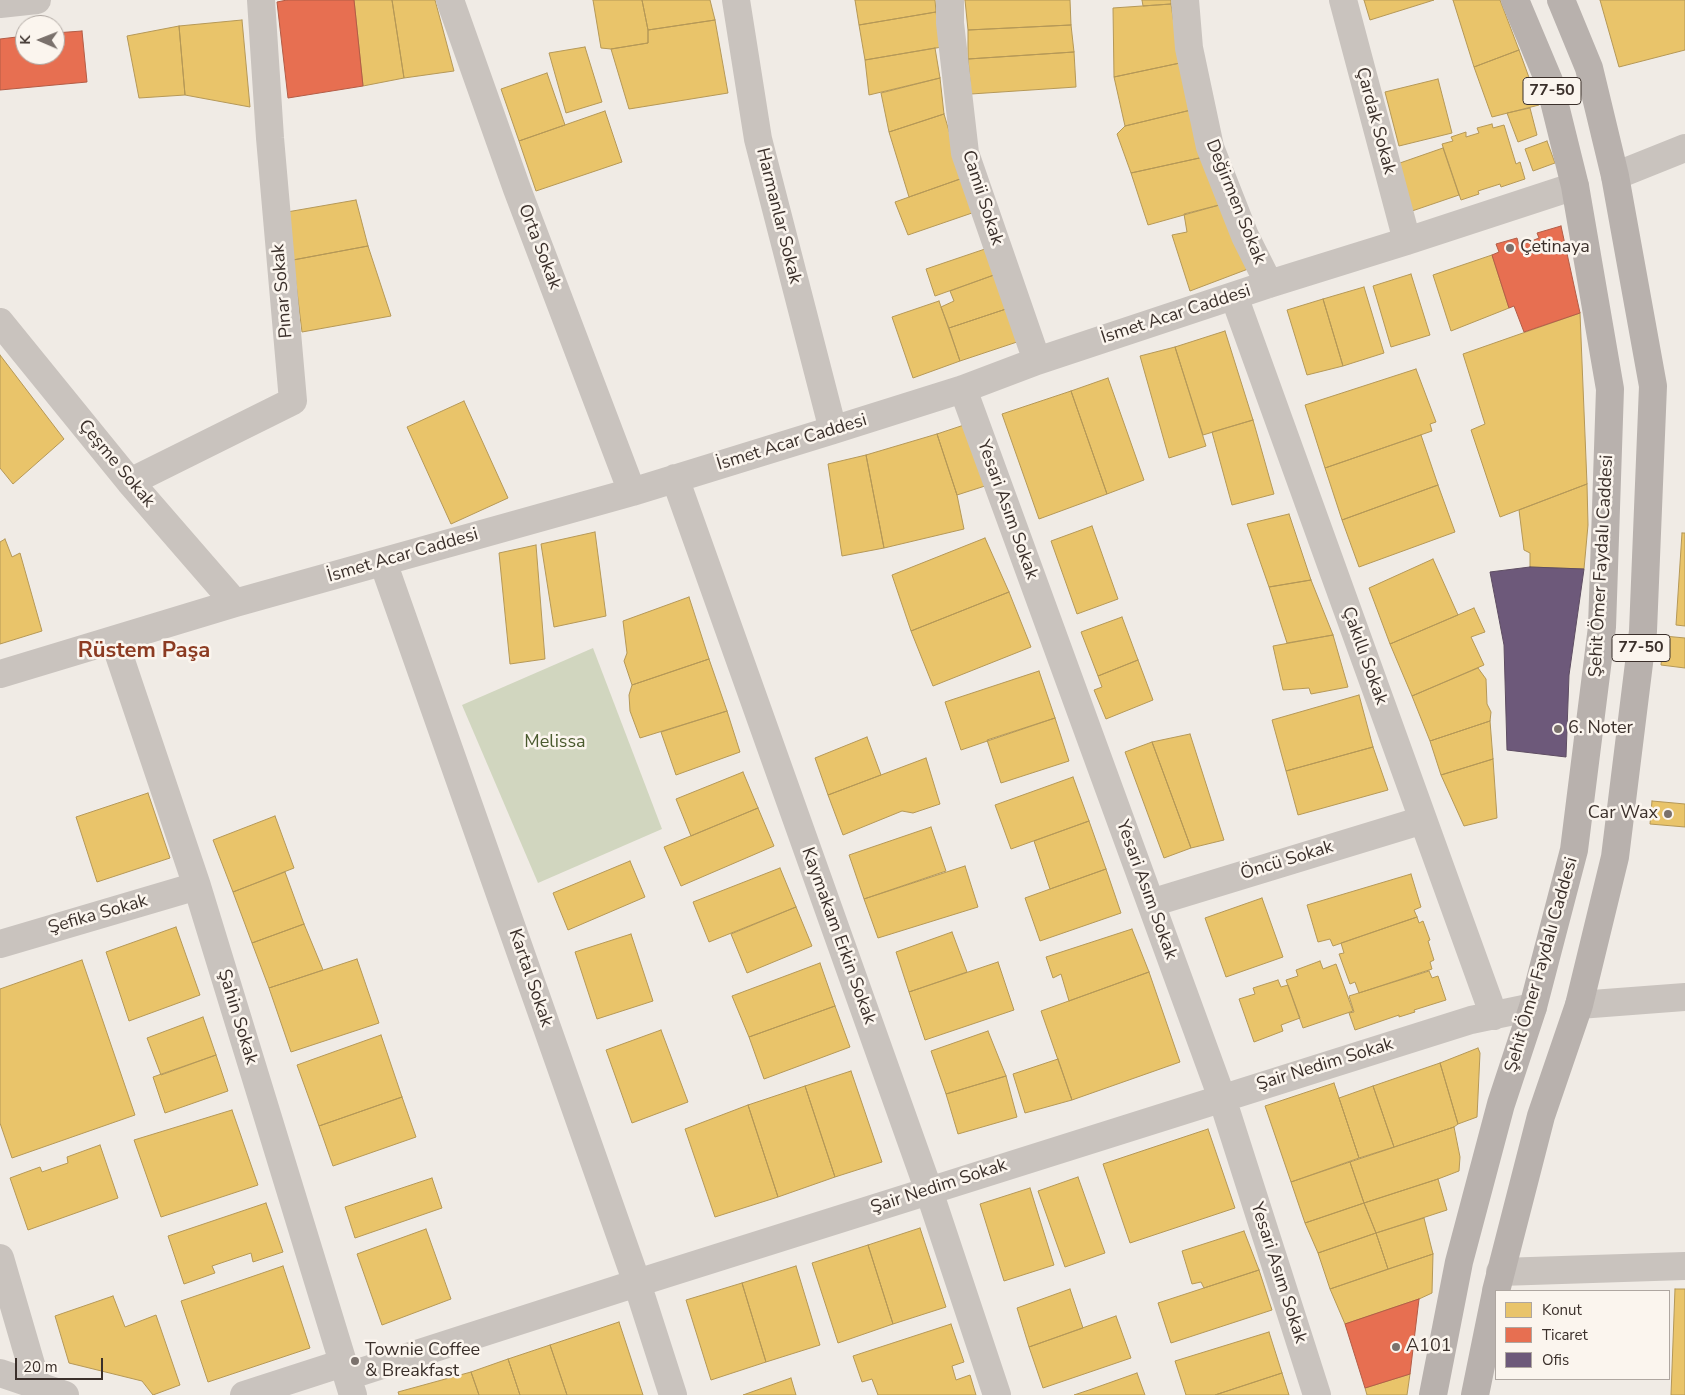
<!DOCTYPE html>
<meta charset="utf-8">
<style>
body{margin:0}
#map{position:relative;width:1685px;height:1395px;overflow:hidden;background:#f0ebe5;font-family:"Nunito Sans",sans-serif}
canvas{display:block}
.legend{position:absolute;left:1495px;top:1290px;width:175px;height:90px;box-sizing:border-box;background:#fbf5ee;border:1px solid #aea6a0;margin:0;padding:6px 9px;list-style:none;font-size:15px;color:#3b302b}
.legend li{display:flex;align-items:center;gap:10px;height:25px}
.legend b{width:25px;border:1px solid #aea6a0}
.north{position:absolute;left:15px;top:15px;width:50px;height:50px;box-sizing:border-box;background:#fbf5ee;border:1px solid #aea6a0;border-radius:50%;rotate:271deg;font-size:14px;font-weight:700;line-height:20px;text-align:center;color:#3b302b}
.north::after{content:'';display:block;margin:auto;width:18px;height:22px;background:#7a716c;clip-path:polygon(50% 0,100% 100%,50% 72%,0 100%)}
.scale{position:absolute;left:15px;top:1358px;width:88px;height:22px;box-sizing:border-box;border:2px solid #3b302b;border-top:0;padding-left:6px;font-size:15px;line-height:18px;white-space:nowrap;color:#3b302b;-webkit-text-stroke:4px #fbf5ee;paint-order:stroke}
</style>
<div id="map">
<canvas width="1685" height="1395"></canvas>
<ul class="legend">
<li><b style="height:14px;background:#e9c46a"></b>Konut</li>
<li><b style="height:14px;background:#e76f51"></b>Ticaret</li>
<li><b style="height:14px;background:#6d597a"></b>Ofis</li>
</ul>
<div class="north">K</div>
<div class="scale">20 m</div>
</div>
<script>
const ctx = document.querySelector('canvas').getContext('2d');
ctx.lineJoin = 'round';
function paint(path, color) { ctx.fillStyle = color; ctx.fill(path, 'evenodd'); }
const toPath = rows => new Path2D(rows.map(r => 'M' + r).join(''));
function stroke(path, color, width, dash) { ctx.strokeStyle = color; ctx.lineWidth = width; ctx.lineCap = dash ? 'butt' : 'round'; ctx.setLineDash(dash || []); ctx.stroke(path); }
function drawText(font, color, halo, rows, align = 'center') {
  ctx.font = font + ' "Nunito Sans",sans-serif'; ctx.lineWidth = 5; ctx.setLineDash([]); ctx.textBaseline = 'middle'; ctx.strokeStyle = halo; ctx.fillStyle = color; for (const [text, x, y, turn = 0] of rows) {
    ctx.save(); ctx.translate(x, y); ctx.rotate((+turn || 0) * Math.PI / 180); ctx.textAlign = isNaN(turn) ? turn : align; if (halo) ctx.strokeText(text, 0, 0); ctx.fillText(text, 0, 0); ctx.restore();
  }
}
paint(toPath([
 [593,648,662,829,538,883,462,705]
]), '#d1d6bf');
const homes = toPath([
 [354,0,392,0,404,78,363,86,354,0],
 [392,0,435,0,454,71,404,78,392,0],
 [593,0,642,0,648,30,648,43,611,49,601,48,593,0],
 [642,0,710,0,715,20,648,30,642,0],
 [855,0,935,0,936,12,859,25,855,0],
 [965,0,1070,0,1071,25,968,30,965,0],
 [1142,0,1171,0,1171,4,1143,6,1142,0],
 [1364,0,1434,0,1370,20,1364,0],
 [1453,0,1500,0,1519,50,1474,67,1453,0],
 [1600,0,1685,0,1685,50,1619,67,1600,0],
 [1171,4,1180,63,1114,77,1113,8,1171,4],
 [936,12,942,47,865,60,859,25,936,12],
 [242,20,250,107,185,95,179,26,242,20],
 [715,20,728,93,629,109,611,49,648,43,648,30,715,20],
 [1071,25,1074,52,968,59,968,30,1071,25],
 [179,26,185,95,139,98,127,36,179,26],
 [585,47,602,102,566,113,549,53,585,47],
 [935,48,940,78,869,95,865,60,935,48],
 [1519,50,1539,105,1492,117,1474,67,1519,50],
 [1074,52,1076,87,971,94,968,59,1074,52],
 [1180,63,1191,110,1125,126,1114,77,1180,63],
 [547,73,565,125,519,141,501,89,547,73],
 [940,78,944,114,889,132,881,93,940,78],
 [1438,79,1452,133,1399,146,1385,92,1438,79],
 [1530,108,1537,135,1518,142,1507,113,1530,108],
 [1191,110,1204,157,1131,173,1117,134,1125,126,1191,110],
 [605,111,622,162,536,191,519,141,605,111],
 [944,114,963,178,909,197,889,132,944,114],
 [1492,124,1493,128,1504,125,1516,164,1520,162,1525,179,1501,187,1500,184,1478,191,1479,194,1461,200,1442,144,1453,141,1451,137,1466,132,1466,137,1479,133,1477,128,1492,124],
 [1547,141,1555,163,1533,171,1525,149,1547,141],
 [1443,148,1459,195,1412,211,1397,164,1443,148],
 [1204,157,1223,204,1148,225,1131,173,1204,157],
 [963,178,972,213,908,235,895,202,963,178],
 [356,200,368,246,293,260,287,212,356,200],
 [1223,204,1248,269,1190,291,1172,235,1187,232,1184,214,1223,204],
 [368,246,391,316,302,332,293,260,368,246],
 [985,249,994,275,935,296,926,269,985,249],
 [1492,255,1509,308,1451,331,1433,275,1492,255],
 [1411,274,1430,335,1391,347,1373,286,1411,274],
 [994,275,1006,309,949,328,941,307,954,301,950,291,994,275],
 [1364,287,1384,353,1343,366,1323,299,1364,287],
 [1323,299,1343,366,1307,375,1287,310,1323,299],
 [939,301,960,361,913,378,892,317,939,301],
 [1006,309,1017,342,960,361,949,328,1006,309],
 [1580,313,1587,484,1500,517,1471,430,1485,424,1463,354,1580,313],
 [1225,331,1253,420,1203,435,1175,347,1225,331],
 [1175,347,1206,446,1169,458,1140,356,1175,347],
 [0,355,64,439,13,484,0,468,0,355],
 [1416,369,1436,422,1430,424,1432,431,1325,468,1305,405,1416,369],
 [1108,378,1144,480,1107,494,1071,391,1108,378],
 [1071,391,1107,494,1039,519,1002,414,1071,391],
 [464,401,508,498,451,524,407,427,464,401],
 [1253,420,1274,494,1232,505,1212,432,1253,420],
 [964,425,985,486,957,495,937,434,964,425],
 [937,434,957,495,964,529,884,548,866,455,937,434],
 [1421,435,1438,485,1342,520,1325,468,1421,435],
 [866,455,884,548,842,556,828,464,866,455],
 [1587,484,1588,525,1584,569,1530,567,1530,553,1524,550,1519,510,1587,484],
 [1438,485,1455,532,1359,567,1342,520,1438,485],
 [1289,514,1311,580,1269,587,1247,524,1289,514],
 [1092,526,1118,599,1077,614,1051,541,1092,526],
 [595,532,606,616,554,627,541,544,595,532],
 [1682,533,1685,533,1685,626,1676,625,1682,533],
 [985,538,1009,592,911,631,892,575,985,538],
 [5,539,12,557,20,553,42,631,0,644,0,542,5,539],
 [536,545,545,659,510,664,499,553,536,545],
 [1433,559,1458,615,1390,644,1369,588,1433,559],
 [1311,580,1333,635,1287,643,1269,587,1311,580],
 [1009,592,1031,647,933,686,911,631,1009,592],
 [689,597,709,659,632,685,624,661,627,653,623,621,689,597],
 [1474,608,1485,632,1471,637,1484,665,1412,696,1390,644,1474,608],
 [1122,617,1138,660,1098,676,1081,632,1122,617],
 [1333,635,1348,687,1311,694,1309,688,1283,690,1273,646,1333,635],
 [1664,636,1685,638,1685,668,1661,665,1664,636],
 [709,659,727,711,640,738,630,711,629,695,632,685,709,659],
 [1138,660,1153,700,1106,719,1094,690,1102,687,1098,676,1138,660],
 [1478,668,1486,679,1487,704,1491,712,1490,721,1430,741,1412,696,1478,668],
 [1039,671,1055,718,961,750,945,702,1039,671],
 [1359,695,1373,747,1286,771,1272,720,1359,695],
 [727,711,740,752,676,775,661,732,727,711],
 [1055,718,1069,761,1001,783,987,740,1055,718],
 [1490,721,1493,759,1441,775,1430,741,1490,721],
 [1190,734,1224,840,1191,848,1152,742,1190,734],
 [867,737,881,775,828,795,815,758,867,737],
 [1152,742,1191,848,1164,858,1125,752,1152,742],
 [1373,747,1388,790,1298,815,1286,771,1373,747],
 [926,758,940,804,913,813,902,811,843,835,828,795,926,758],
 [1493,759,1497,818,1464,826,1441,775,1493,759],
 [743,772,758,808,691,836,676,799,743,772],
 [1073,777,1089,821,1011,849,995,805,1073,777],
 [148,793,170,858,97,882,76,817,148,793],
 [1652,801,1685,804,1685,827,1650,824,1652,801],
 [758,808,774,846,681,886,664,847,758,808],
 [275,816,294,868,233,892,213,840,275,816],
 [1089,821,1106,869,1050,889,1034,841,1089,821],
 [931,827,946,871,864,899,849,855,931,827],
 [630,861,645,897,568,930,553,893,630,861],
 [965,866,978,907,878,938,864,899,965,866],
 [780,868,796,907,709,942,693,902,780,868],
 [1106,869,1121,913,1040,941,1025,898,1106,869],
 [285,872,304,924,252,943,233,892,285,872],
 [1411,874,1421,907,1414,910,1417,917,1333,946,1330,939,1318,942,1307,905,1411,874],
 [1262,898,1283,957,1226,977,1205,918,1262,898],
 [796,907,812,946,747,973,731,934,796,907],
 [1417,917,1419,923,1423,921,1430,940,1428,941,1434,960,1430,962,1432,969,1359,993,1355,982,1350,984,1339,954,1344,953,1341,943,1417,917],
 [304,924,323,970,269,988,252,943,304,924],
 [176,927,200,995,129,1021,106,952,176,927],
 [1132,929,1149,972,1069,1001,1061,974,1053,978,1046,957,1132,929],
 [952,932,967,972,909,992,896,952,952,932],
 [631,934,653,1001,597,1019,575,952,631,934],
 [357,959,379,1023,291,1052,269,988,357,959],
 [82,960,135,1115,12,1158,0,1123,0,989,82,960],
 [1320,961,1323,969,1336,964,1353,1011,1303,1028,1286,980,1298,976,1296,970,1320,961],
 [998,962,1014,1010,925,1040,909,992,998,962],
 [820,963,835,1006,749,1037,732,996,820,963],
 [1429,971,1432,978,1438,976,1446,1000,1414,1010,1415,1012,1399,1017,1399,1015,1355,1030,1349,1013,1354,1012,1349,996,1429,971],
 [1149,972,1180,1062,1072,1100,1041,1011,1149,972],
 [1278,980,1281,987,1288,985,1300,1018,1281,1025,1283,1031,1254,1042,1239,999,1255,994,1253,988,1278,980],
 [835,1006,850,1047,764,1079,749,1037,835,1006],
 [203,1017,216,1055,161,1075,147,1038,203,1017],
 [661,1030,688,1102,632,1123,606,1050,661,1030],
 [988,1031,1006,1076,946,1094,931,1051,988,1031],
 [381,1035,402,1097,319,1126,297,1065,381,1035],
 [1478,1048,1480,1053,1477,1117,1458,1124,1440,1063,1478,1048],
 [216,1055,228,1091,165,1113,153,1077,216,1055],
 [1058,1059,1072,1100,1025,1113,1013,1074,1058,1059],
 [1440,1063,1458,1124,1454,1127,1394,1147,1373,1086,1440,1063],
 [851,1071,882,1162,835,1177,805,1086,851,1071],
 [1006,1076,1017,1117,958,1134,946,1094,1006,1076],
 [1334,1083,1359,1158,1291,1182,1265,1106,1334,1083],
 [805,1086,835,1177,778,1197,748,1105,805,1086],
 [1373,1086,1394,1147,1359,1158,1339,1098,1373,1086],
 [402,1097,416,1137,333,1166,319,1126,402,1097],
 [748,1105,778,1197,715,1217,685,1129,748,1105],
 [232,1110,258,1185,161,1217,134,1140,232,1110],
 [1454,1127,1460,1157,1459,1171,1438,1179,1364,1203,1350,1162,1454,1127],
 [1208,1129,1235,1208,1130,1243,1103,1164,1208,1129],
 [100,1145,118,1198,28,1230,10,1178,40,1167,42,1172,68,1163,67,1157,100,1145],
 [1350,1162,1364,1203,1305,1223,1291,1182,1350,1162],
 [1078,1177,1105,1253,1065,1267,1038,1191,1078,1177],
 [432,1178,442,1208,355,1238,345,1207,432,1178],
 [1438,1179,1447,1210,1376,1233,1364,1203,1438,1179],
 [1030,1188,1054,1265,1004,1281,980,1204,1030,1188],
 [266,1203,283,1252,253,1262,251,1253,212,1266,215,1273,184,1284,168,1236,266,1203],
 [1364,1203,1376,1233,1318,1253,1305,1223,1364,1203],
 [1424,1218,1433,1254,1388,1269,1376,1233,1424,1218],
 [920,1228,946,1307,893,1324,868,1245,920,1228],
 [426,1229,451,1299,382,1325,357,1254,426,1229],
 [1244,1231,1259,1270,1204,1288,1201,1282,1192,1284,1182,1251,1244,1231],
 [1376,1233,1388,1269,1330,1289,1318,1253,1376,1233],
 [868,1245,893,1324,838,1343,812,1263,868,1245],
 [1433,1254,1432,1293,1419,1299,1345,1324,1330,1289,1433,1254],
 [283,1266,310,1348,208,1382,181,1301,283,1266],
 [796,1266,820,1345,766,1362,742,1283,796,1266],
 [1259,1270,1272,1310,1171,1343,1158,1303,1259,1270],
 [742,1283,766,1362,711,1380,686,1300,742,1283],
 [1070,1289,1083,1328,1029,1347,1017,1308,1070,1289],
 [1675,1289,1685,1289,1685,1395,1671,1395,1675,1289],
 [113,1296,125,1327,156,1315,180,1385,153,1395,142,1381,69,1363,55,1316,113,1296],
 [1116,1316,1131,1358,1043,1388,1029,1347,1116,1316],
 [619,1322,643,1395,567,1395,550,1345,619,1322],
 [951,1324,964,1362,952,1366,956,1380,970,1375,976,1395,878,1395,872,1379,862,1382,853,1356,951,1324],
 [1269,1332,1282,1373,1215,1395,1186,1395,1175,1361,1269,1332],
 [550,1345,567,1395,520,1395,508,1359,550,1345],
 [508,1359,520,1395,479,1395,471,1372,508,1359],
 [471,1372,479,1395,399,1395,398,1392,471,1372],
 [1137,1373,1145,1395,1074,1395,1089,1390,1137,1373],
 [1282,1373,1289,1395,1215,1395,1282,1373],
 [1410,1374,1407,1395,1367,1395,1365,1388,1410,1374],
 [791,1378,796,1395,743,1395,791,1378]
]);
paint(homes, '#e9c46a');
stroke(homes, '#b59857', 1);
const shops = toPath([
 [287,0,354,0,363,86,288,98,277,2,287,0],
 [82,31,87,82,0,90,0,39,25,36,25,55,55,55,55,33,82,31],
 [1561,226,1580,313,1524,332,1514,306,1509,308,1492,255,1499,252,1496,244,1517,238,1519,246,1539,238,1537,233,1561,226],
 [1419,1299,1410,1374,1365,1388,1345,1324,1419,1299]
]);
paint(shops, '#e76f51');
stroke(shops, '#b35c46', 1);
const offices = toPath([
 [1530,567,1584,569,1569,675,1566,757,1507,750,1504,645,1490,572,1530,567]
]);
paint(offices, '#6d597a');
stroke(offices, '#5e4d62', 1);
stroke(toPath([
 [450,0,517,189,632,492],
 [736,0,758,139,833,430],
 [950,0,950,23,965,153,1037,361],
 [1185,0,1189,48,1210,147,1245,236,1269,284],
 [1343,0,1407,241],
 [0,4,37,0],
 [1615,176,1685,148],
 [1234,296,1494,1016],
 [0,322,130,482,235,603],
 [963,389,1222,1098,1317,1395],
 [675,478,929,1191,997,1395],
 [130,482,293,401,270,138,261,0],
 [383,562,637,1283,673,1395],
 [114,640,197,886,353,1395],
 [0,674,235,603,632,492,833,430,963,389,1037,361,1269,284,1407,241,1575,186],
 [1151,903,1423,820],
 [0,944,197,886],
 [1579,1005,1685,997],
 [0,1258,37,1385],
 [1500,1272,1685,1266],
 [0,1373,65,1395],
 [348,1376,637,1283,1471,1020,1533,1007],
 [244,1395,343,1363]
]), '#c9c3be', 28);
stroke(toPath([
 [1496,1291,1541,1116,1579,1005,1615,857,1643,631,1653,386,1615,176,1589,68,1561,0],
 [1433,1395,1459,1262,1501,1104,1533,1007,1574,850,1602,627,1610,389,1575,186,1549,81,1515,0],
 [1475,1395,1496,1292]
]), '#b8b1ad', 28);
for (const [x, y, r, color] of [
 [1510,248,5,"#7a716c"],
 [1558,729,5,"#7a716c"],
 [1668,814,5,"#7a716c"],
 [1396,1347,5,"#7a716c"],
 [355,1361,5,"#7a716c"]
]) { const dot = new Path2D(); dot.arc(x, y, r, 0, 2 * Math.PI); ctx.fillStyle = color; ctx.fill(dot); stroke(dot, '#fbf5ee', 2); }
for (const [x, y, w] of [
 [1552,91,58],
 [1641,648,58]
]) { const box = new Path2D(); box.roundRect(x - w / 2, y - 13.5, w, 27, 4); ctx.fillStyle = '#fbf5ee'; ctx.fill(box); stroke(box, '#3b302b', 1); }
drawText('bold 16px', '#3b302b', null, [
 ["77-50",1552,91],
 ["77-50",1641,648]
]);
drawText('18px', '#3b302b', '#fbf5ee', [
 ["Çardak Sokak",1375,121,75],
 ["Camii Sokak",982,198,72],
 ["Değirmen Sokak",1235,202,68],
 ["Harmanlar Sokak",778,216,76],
 ["Orta Sokak",539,247,69],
 ["Pınar Sokak",283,291,-95],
 ["İsmet Acar Caddesi",1176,315,-18],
 ["İsmet Acar Caddesi",792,443,-17],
 ["Çeşme Sokak",116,464,50],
 ["Yesari Asım Sokak",1007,510,70],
 ["İsmet Acar Caddesi",403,556,-16],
 ["Şehit Ömer Faydalı Caddesi",1602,566,-87],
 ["Çakıllı Sokak",1364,656,70],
 ["Öncü Sokak",1287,861,-17],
 ["Yesari Asım Sokak",1146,890,70],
 ["Şefika Sokak",98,915,-16],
 ["Kaymakam Erkin Sokak",838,936,70],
 ["Şehit Ömer Faydalı Caddesi",1542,965,-74],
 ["Kartal Sokak",530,978,71],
 ["Şahin Sokak",237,1017,73],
 ["Şair Nedim Sokak",1325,1065,-17],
 ["Şair Nedim Sokak",939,1187,-18],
 ["Yesari Asım Sokak",1278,1273,72]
]);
drawText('18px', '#3b302b', '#fbf5ee', [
 ["Çetinaya",1520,248],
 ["6. Noter",1568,729],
 ["Car Wax",1658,814,"right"],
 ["A101",1406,1347],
 ["Townie Coffee",365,1351],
 ["& Breakfast",365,1372]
], 'left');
drawText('18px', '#4a5a2e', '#fbf5ee', [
 ["Melissa",555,743]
]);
drawText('bold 22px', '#8c3b22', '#fbf5ee', [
 ["Rüstem Paşa",144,652]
]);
</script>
